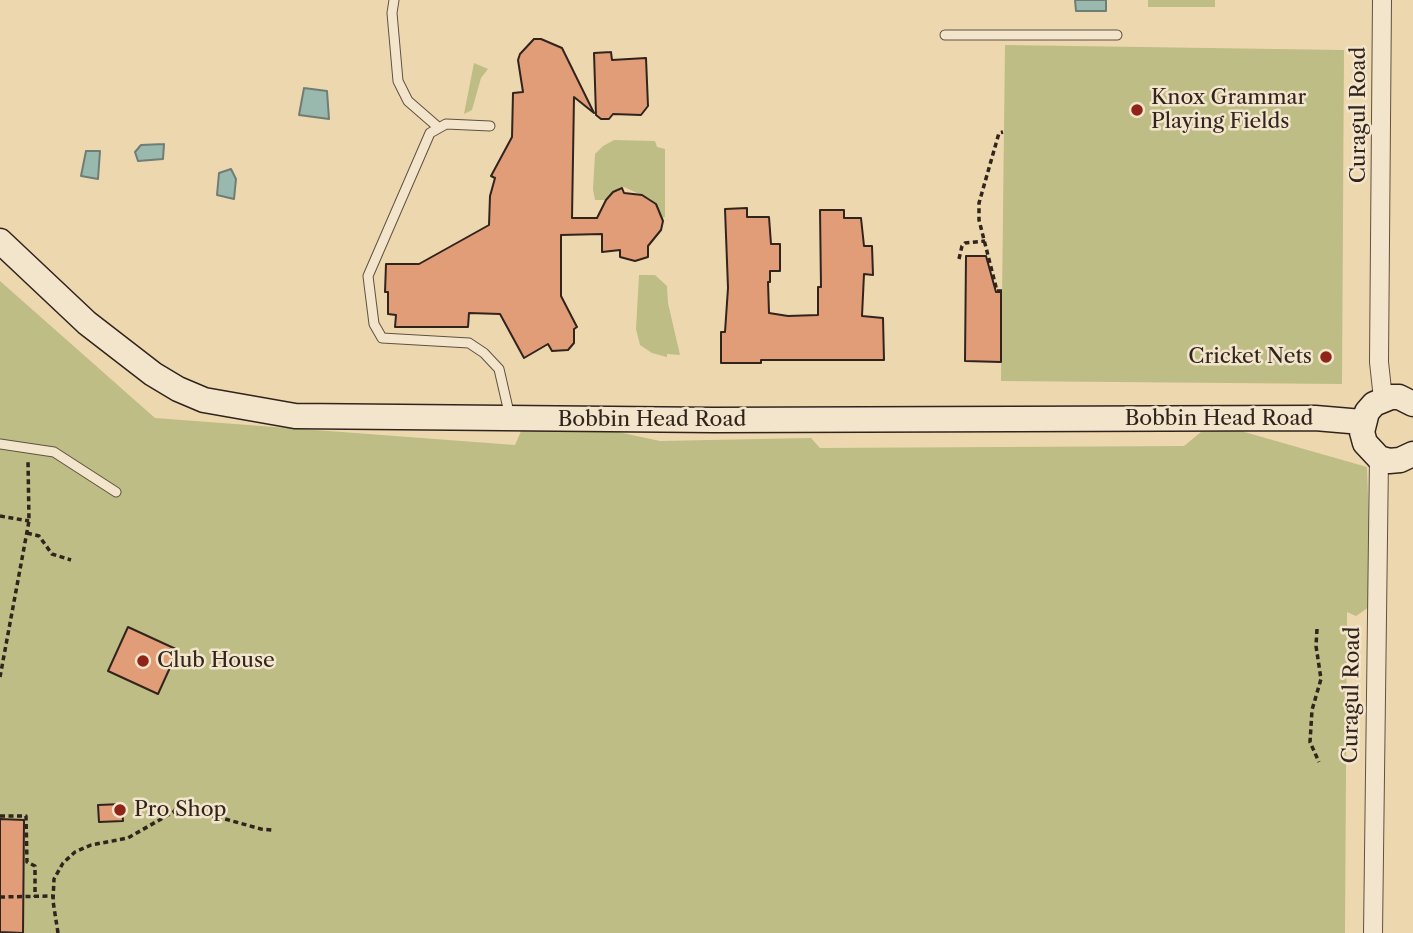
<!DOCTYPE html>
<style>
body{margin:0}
canvas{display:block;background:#edd7af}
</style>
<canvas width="1413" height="933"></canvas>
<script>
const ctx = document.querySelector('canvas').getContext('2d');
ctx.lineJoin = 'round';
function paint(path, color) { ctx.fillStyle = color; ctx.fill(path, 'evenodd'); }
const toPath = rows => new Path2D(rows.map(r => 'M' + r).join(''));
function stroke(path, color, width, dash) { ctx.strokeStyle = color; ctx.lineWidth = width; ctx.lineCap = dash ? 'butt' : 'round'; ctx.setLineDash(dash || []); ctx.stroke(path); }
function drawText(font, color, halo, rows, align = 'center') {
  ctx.font = font + ' "Libre Caslon Text",serif'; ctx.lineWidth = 5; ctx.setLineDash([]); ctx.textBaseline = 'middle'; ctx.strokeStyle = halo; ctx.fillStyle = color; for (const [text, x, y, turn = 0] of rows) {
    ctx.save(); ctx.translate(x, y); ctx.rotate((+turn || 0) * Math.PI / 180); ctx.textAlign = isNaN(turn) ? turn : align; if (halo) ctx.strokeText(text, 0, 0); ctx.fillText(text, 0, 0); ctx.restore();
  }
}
paint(toPath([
 [1148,0,1215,0,1215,7,1148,7],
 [1005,45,1344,50,1342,384,1001,381],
 [474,63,488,69,481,78,472,110,464,114],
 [614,140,655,141,657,147,665,149,665,217,662,218,656,204,650,199,624,187,620,187,606,200,595,200,593,189,595,154,603,146],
 [639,275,655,275,667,286,668,303,680,355,667,354,667,357,652,353,640,345,636,329],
 [0,281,155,418,515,445,529,413,660,441,811,438,820,448,1184,446,1201,432,1241,431,1367,467,1372,605,1356,616,1347,612,1345,933,0,933]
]), '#bebd86');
const water = toPath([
 [1075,0,1106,0,1106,11,1076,11,1075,0],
 [304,88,327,91,329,119,299,115,304,88],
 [164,144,163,159,138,161,135,152,141,145,164,144],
 [86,151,100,151,98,179,81,176,86,151],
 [231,169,236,179,234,199,217,195,219,173,231,169]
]);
paint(water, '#99b9af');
stroke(water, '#6f7d75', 2);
const building = toPath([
 [534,39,541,39,562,48,594,113,574,97,572,218,597,218,606,200,613,192,622,188,624,193,642,195,656,204,663,221,661,230,648,246,648,257,635,261,620,257,620,250,602,252,602,234,561,235,561,296,577,327,574,329,574,343,568,350,552,351,548,344,524,358,500,314,469,313,468,327,395,327,396,315,388,314,388,292,385,292,386,264,419,264,489,225,490,196,495,178,491,176,512,137,513,93,523,92,518,60,520,54,534,39],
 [611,52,612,60,646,58,648,106,641,115,613,114,609,119,601,119,596,115,594,53,611,52],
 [747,208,747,217,769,217,771,244,780,244,780,271,770,271,770,282,768,282,769,313,788,316,818,315,818,287,821,287,820,210,844,210,844,218,861,218,864,246,872,246,873,275,864,274,862,316,883,318,884,360,761,360,761,363,721,363,721,332,725,332,728,288,725,209,747,208],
 [966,256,986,256,996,292,1001,292,1001,362,965,361,966,256],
 [128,627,178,650,158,694,108,671,128,627],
 [122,804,123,821,99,822,98,805,122,804],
 [0,819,24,820,23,933,0,932,0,819]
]);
paint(building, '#e19c78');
stroke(building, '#31241d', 2);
const service = toPath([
 [394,0,392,13,398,81,408,101,439,128],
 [945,35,1117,35],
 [490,126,446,124,430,133,368,276,374,324,382,338,469,343,484,353,499,369,510,417],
 [0,444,54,452,116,492]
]);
const minor = toPath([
 [1382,0,1379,362,1383,399],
 [1373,933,1379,458]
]);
const secondary = toPath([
 [0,241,87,323,153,374,178,389,204,400,295,416,714,420,1315,418,1362,422],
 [1413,404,1399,397,1391,397,1374,404,1367,412,1362,432,1365,443,1379,458,1389,461,1400,460,1413,454]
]);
stroke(service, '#605142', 11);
stroke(minor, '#605142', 20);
stroke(secondary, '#31241d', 27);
stroke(toPath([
 [959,259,962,246,965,243,985,241],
 [1002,291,997,291,979,220,979,203,999,133,1003,132],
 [0,516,29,521],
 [27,533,39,536,52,554,71,560],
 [1317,629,1316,646,1321,679,1312,710,1310,742,1319,762],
 [0,677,29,521,28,461],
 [175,811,207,814,261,829,272,830],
 [0,816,26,816,27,862,35,866,35,897],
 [0,897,53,896],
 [58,933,53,901,54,879,63,863,75,852,91,845,128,838,175,811,176,802]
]), '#31241d', 3.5, [5, 3.5]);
stroke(service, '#f3e5cb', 9);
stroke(minor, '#f3e5cb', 18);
stroke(secondary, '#f3e5cb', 24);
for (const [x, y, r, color] of [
 [1137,110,7,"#8f2418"],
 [1326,357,7,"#8f2418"],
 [143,661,7,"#8f2418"],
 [120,810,7,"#8f2418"]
]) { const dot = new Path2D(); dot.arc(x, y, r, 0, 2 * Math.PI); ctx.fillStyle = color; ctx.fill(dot); stroke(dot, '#f3e5cb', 2.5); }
drawText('21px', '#31241d', '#f3e5cb', [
 ["Knox Grammar",1151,98],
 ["Playing Fields",1151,122],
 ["Cricket Nets",1312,357,"right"],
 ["Club House",157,661],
 ["Pro Shop",134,810]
], 'left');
drawText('21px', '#31241d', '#f3e5cb', [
 ["Curagul Road",1359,115,-90],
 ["Bobbin Head Road",1219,419],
 ["Bobbin Head Road",652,420],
 ["Curagul Road",1352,695,-89]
]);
</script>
